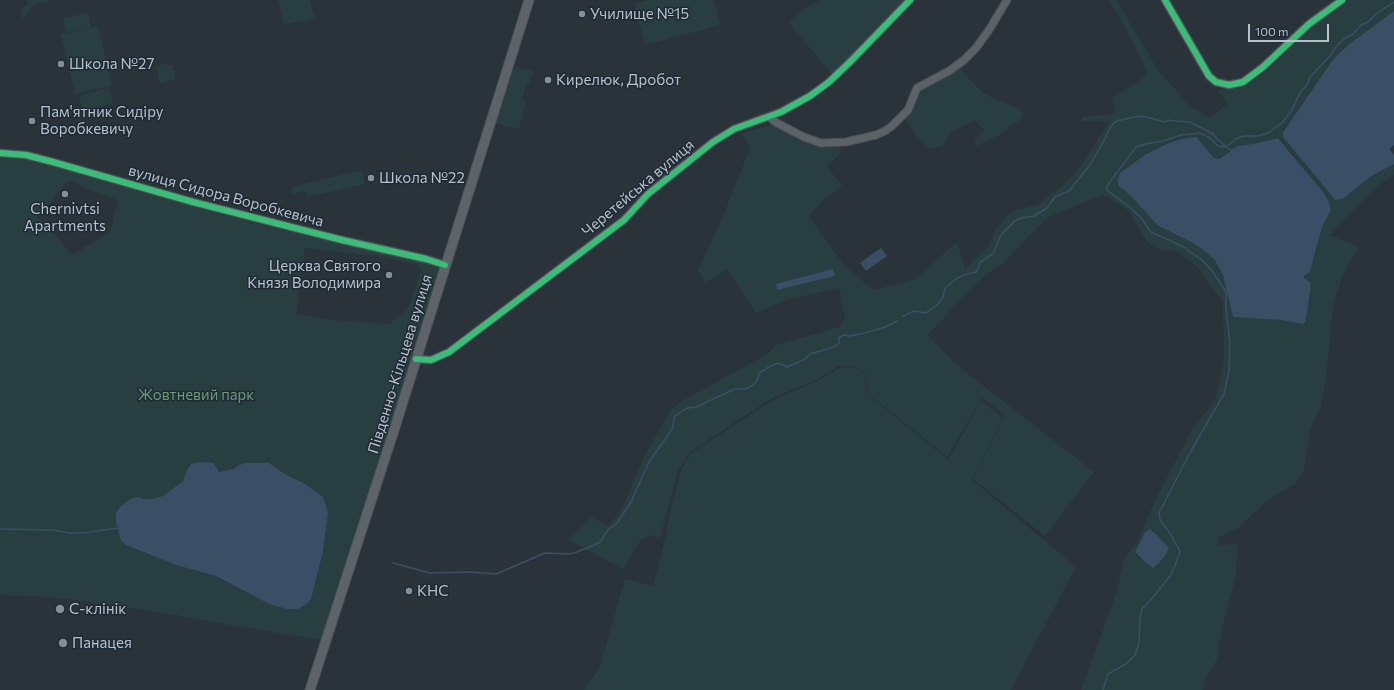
<!DOCTYPE html>
<meta charset="utf-8">
<style>
body{margin:0}
#map{position:relative;width:1394px;height:690px;overflow:hidden;background:#2b333a;font-family:Commissioner,sans-serif}
canvas{display:block}
.scale{position:absolute;left:1248px;top:24px;width:81px;height:18px;box-sizing:border-box;border:2px solid #b6c0ca;border-top:0;padding-left:5px;font-size:12px;line-height:14px;white-space:nowrap;color:#b6c0ca;-webkit-text-stroke:3px #1e2a35;paint-order:stroke}
</style>
<div id="map">
<canvas width="1394" height="690"></canvas>
<div class="scale">100 m</div>
</div>
<script>
const ctx = document.querySelector('canvas').getContext('2d');
ctx.lineJoin = 'round';
function paint(path, color) { ctx.fillStyle = color; ctx.fill(path, 'evenodd'); }
const toPath = rows => new Path2D(rows.map(r => 'M' + r).join(''));
function stroke(path, color, width, dash) { ctx.strokeStyle = color; ctx.lineWidth = width; ctx.lineCap = dash ? 'butt' : 'round'; ctx.setLineDash(dash || []); ctx.stroke(path); }
function drawText(font, color, halo, rows, align = 'center') {
  ctx.font = font + ' Commissioner,sans-serif'; ctx.lineWidth = 3; ctx.setLineDash([]); ctx.textBaseline = 'middle'; ctx.strokeStyle = halo; ctx.fillStyle = color; for (const [text, x, y, turn = 0] of rows) {
    ctx.save(); ctx.translate(x, y); ctx.rotate((+turn || 0) * Math.PI / 180); ctx.textAlign = isNaN(turn) ? turn : align; if (halo) ctx.strokeText(text, 0, 0); ctx.fillText(text, 0, 0); ctx.restore();
  }
}
paint(toPath([
 [27,0,54,0,34,4,23,20,21,8,28,5],
 [278,0,310,0,315,18,284,25],
 [649,0,714,0,720,25,645,45,634,4],
 [820,0,916,0,835,78,789,23,803,9],
 [1109,0,1116,0,1158,70,1189,105,1210,118,1227,104,1218,90,1235,89,1246,85,1263,73,1310,28,1349,0,1394,0,1394,11,1352,42,1334,58,1283,130,1282,134,1283,137,1320,183,1329,192,1341,200,1370,177,1394,164,1394,175,1379,185,1352,211,1330,235,1359,247,1343,274,1333,307,1326,378,1320,409,1310,429,1304,471,1296,483,1267,501,1238,528,1219,537,1219,545,1237,544,1236,575,1222,628,1217,659,1205,681,1203,690,1081,690,1117,591,1124,559,1138,540,1154,503,1190,433,1215,400,1224,359,1223,302,1196,266,1179,252,1161,250,1147,242,1129,211,1109,198,1102,195,1048,217,1002,264,988,273,952,309,928,335,957,365,1094,472,1045,536,973,479,1005,415,982,398,947,457,867,393,866,374,853,366,839,366,818,379,772,398,689,453,678,471,660,538,650,535,641,540,623,569,568,540,592,517,609,526,622,509,644,457,671,409,684,400,766,355,776,345,840,327,845,318,839,288,786,300,756,313,727,269,705,283,698,270,719,226,749,151,747,140,741,134,777,123,811,141,843,141,839,155,827,166,842,186,820,203,809,216,842,262,866,284,875,290,915,279,957,242,965,269,968,267,972,260,986,249,991,241,997,227,1008,215,1016,210,1038,205,1063,185,1077,171,1092,149,1109,122,1096,121,1082,122,1082,117,1113,114,1116,110,1111,99,1147,75,1144,66,1124,24],
 [1274,138,1278,138,1281,140,1320,188,1330,206,1330,212,1320,232,1315,256,1309,273,1303,277,1311,284,1306,320,1289,321,1266,318,1233,317,1223,275,1214,259,1195,244,1157,225,1140,205,1117,184,1117,180,1120,173,1169,143,1177,140,1182,139,1203,146,1214,158,1219,159,1238,146,1260,143],
 [1148,530,1153,530,1155,533,1169,548,1165,556,1156,566,1153,568,1150,567,1136,555,1137,546,1145,532],
 [88,13,91,27,66,32,63,18],
 [98,26,112,86,75,94,61,34],
 [166,63,167,66,173,65,176,79,160,83,156,66],
 [517,67,533,71,529,86,526,85,522,100,526,102,519,129,495,123,513,70],
 [958,67,983,93,1021,110,1023,115,1019,121,1014,123,1001,134,977,146,973,141,984,130,975,120,950,133,945,145,929,149,922,143,904,118,921,87],
 [109,88,113,103,83,111,79,96],
 [0,153,25,155,445,265,326,641,188,618,177,615,82,601,47,597,0,595],
 [70,181,90,190,118,200,111,231,72,255,53,232,37,217,55,198,54,197,66,182],
 [305,248,384,257,418,265,421,272,407,310,389,324,332,320,296,314],
 [202,462,214,463,219,472,234,469,237,466,269,463,285,474,305,484,328,513,323,552,316,583,269,604,216,576,176,565,126,545,119,530,116,522,139,497,143,499,151,499,163,496,183,481,187,470,191,464],
 [362,170,365,184,308,197,306,191,292,194,291,187],
 [853,367,865,374,866,393,948,460,981,401,1003,418,972,480,1076,567,1011,690,584,690,600,667,625,579,653,586,665,539,671,507,681,471,690,454,773,400,818,381,840,368]
]), '#283e40');
paint(toPath([
 [1394,11,1394,145,1391,147,1390,150,1394,155,1394,164,1370,177,1343,199,1335,200,1283,137,1283,132,1334,58,1352,42],
 [1196,137,1214,158,1219,159,1238,146,1253,144,1278,138,1323,192,1329,202,1331,210,1322,227,1310,272,1303,277,1311,283,1306,320,1303,324,1281,320,1233,317,1223,275,1214,259,1195,244,1157,225,1133,198,1118,185,1117,180,1120,173,1145,155,1169,143,1182,139],
 [881,248,887,256,866,271,860,263],
 [833,269,835,276,777,290,776,284],
 [202,462,214,463,219,472,234,469,237,466,245,463,269,463,285,474,305,484,323,497,328,513,323,552,311,599,305,605,298,609,287,609,269,604,216,576,176,565,126,545,121,541,116,522,116,513,121,506,131,499,139,497,143,499,151,499,163,496,183,481,187,470,191,464],
 [1150,529,1155,533,1169,548,1165,556,1158,564,1153,568,1147,564,1135,552,1145,532]
]), '#3a4f65');
stroke(toPath([
 [903,316,914,311,926,313,938,304,943,297,945,288,956,279,964,275,976,272,978,269,980,262,993,254,1001,235,1015,221,1021,218,1034,216,1047,208,1055,197,1069,191,1090,165,1106,137,1109,129,1115,122,1121,120,1140,116,1147,117,1165,122,1170,120,1175,121,1190,122,1213,134,1217,139,1230,150,1233,150],
 [0,529,53,530,70,533,83,533,118,528],
 [393,563,430,573,471,572,496,574,545,553,569,554,577,552,594,545,600,542,608,530,617,523,631,502,649,462,673,428,674,417,681,412,687,408,696,407,735,389,745,389,752,386,757,381,759,373,769,367,778,363,787,367,805,359,810,354,834,347,840,343,838,338,844,335,850,336,865,333,885,327,897,321],
 [1103,690,1108,674,1126,664,1135,655,1139,643,1140,619,1142,609,1149,602,1171,575,1176,563,1180,551,1169,532,1160,520,1159,513,1191,451,1224,394,1229,371,1230,343,1226,309,1226,292,1213,272,1203,261,1184,247,1151,232,1142,219,1133,210,1107,190,1107,186,1136,147,1145,144,1163,141,1181,135,1200,133,1210,138,1218,146,1226,147,1236,139,1243,136,1258,136,1268,133,1283,122,1291,111,1301,91,1307,85,1310,77,1330,56,1335,48,1345,38,1353,34,1361,25,1368,22,1376,14,1394,2]
]), '#3a4f65', 1.5);
const minor = toPath([
 [1165,0,1209,76,1216,82,1229,85,1243,82,1263,67,1309,24,1342,0],
 [769,117,777,123,804,137,821,143,846,142,876,135,885,131,892,126,908,110,917,88,949,71,964,60,976,48,989,30,1007,0],
 [0,153,26,155,53,162,193,202,342,240,426,259,445,265],
 [416,359,431,360,449,352,624,220,648,194,713,142,734,129,781,112,810,96,829,82,851,61,910,0]
]);
const major = toPath([
 [310,690,396,424,529,0]
]);
stroke(minor, '#494f54', 9);
stroke(major, '#495057', 11);
stroke(minor, '#5b6268', 7);
stroke(major, '#5e6369', 9);
stroke(toPath([
 [1165,0,1209,76,1216,82,1229,85,1243,82,1263,67,1309,24,1342,0],
 [0,153,26,155,53,162,193,202,342,240,426,259,445,265],
 [416,359,431,360,449,352,624,220,648,194,713,142,734,129,781,112,810,96,829,82,851,61,910,0]
]), '#3abd76', 6);
for (const [x, y, r, color] of [
 [582,14,4,"#858f98"],
 [61,64,4,"#858f98"],
 [548,80,4,"#858f98"],
 [32,121,4,"#858f98"],
 [371,178,4,"#858f98"],
 [65,194,4,"#858f98"],
 [389,275,4,"#858f98"],
 [409,591,4,"#858f98"],
 [60,609,5,"#858f98"],
 [63,643,5,"#858f98"]
]) { const dot = new Path2D(); dot.arc(x, y, r, 0, 2 * Math.PI); ctx.fillStyle = color; ctx.fill(dot); stroke(dot, '#1e2a35', 1.5); }
drawText('15px', '#b6c0ca', '#1e2a35', [
 ["Училище №15",590,14],
 ["Школа №27",69,64],
 ["Кирелюк, Дробот",556,80],
 ["Пам'ятник Сидіру",40,112],
 ["Воробкевичу",40,129],
 ["Школа №22",379,178],
 ["Chernivtsi",65,209,"center"],
 ["Apartments",65,226,"center"],
 ["Церква Святого",381,266,"right"],
 ["Князя Володимира",381,283,"right"],
 ["КНС",417,591],
 ["С-клінік",69,609],
 ["Панацея",72,643]
], 'left');
drawText('15px', '#b6c0ca', '#1e2a35', [
 ["Черетейська вулиця",638,188,-40],
 ["вулиця Сидора Воробкевича",226,196,15],
 ["Південно-Кільцева вулиця",400,364,-73]
]);
drawText('15px', '#6d9b73', '#1e2a35', [
 ["Жовтневий парк",196,395]
]);
</script>
